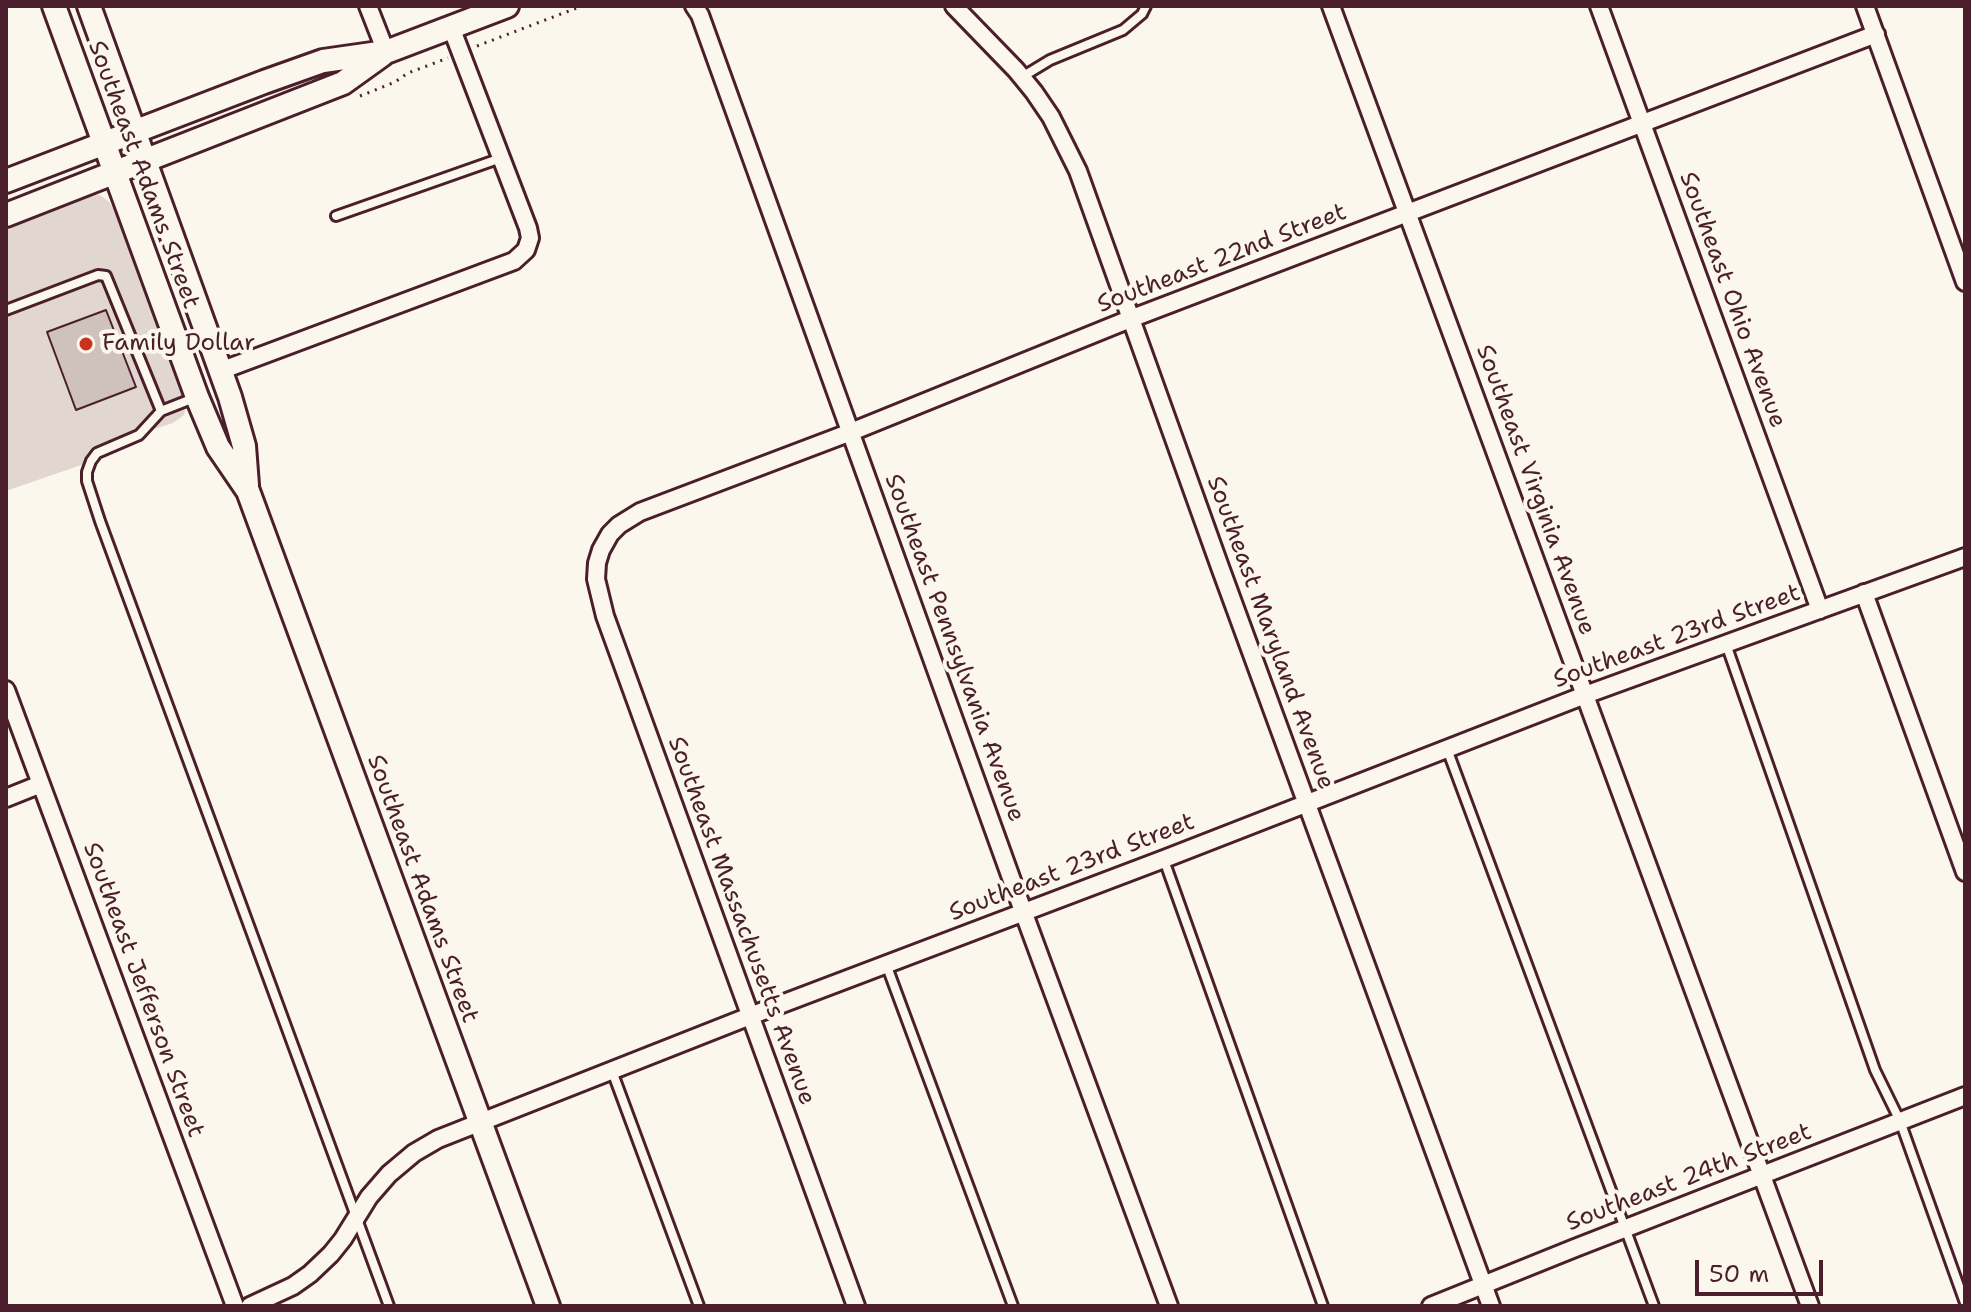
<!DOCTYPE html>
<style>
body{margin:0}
#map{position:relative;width:1971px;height:1312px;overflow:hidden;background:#fbf7ec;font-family:"Shantell Sans",sans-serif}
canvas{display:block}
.frame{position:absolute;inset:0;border:8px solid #4a1f2b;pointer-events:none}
.scale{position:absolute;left:1695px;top:1260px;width:128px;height:36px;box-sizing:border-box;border:4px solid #4a1f2b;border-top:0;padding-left:10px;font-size:24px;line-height:28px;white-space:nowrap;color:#4a1f2b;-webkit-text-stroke:6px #fbf7ec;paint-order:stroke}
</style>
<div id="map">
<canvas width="1971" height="1312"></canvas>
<div class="frame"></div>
<div class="scale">50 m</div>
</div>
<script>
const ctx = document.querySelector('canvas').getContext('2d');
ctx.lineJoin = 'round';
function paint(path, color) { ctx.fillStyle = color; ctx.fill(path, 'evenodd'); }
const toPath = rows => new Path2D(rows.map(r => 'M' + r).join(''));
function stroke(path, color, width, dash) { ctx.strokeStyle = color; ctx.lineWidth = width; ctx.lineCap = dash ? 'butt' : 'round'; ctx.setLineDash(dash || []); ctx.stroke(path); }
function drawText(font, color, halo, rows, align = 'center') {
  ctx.font = font + ' "Shantell Sans",sans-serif'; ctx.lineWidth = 8; ctx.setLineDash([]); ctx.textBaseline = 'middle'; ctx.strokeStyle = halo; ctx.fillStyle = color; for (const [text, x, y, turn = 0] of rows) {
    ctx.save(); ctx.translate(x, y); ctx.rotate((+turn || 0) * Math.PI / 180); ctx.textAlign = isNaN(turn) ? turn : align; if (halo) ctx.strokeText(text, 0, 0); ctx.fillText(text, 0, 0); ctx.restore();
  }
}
paint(toPath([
 [100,195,109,202,119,217,187,403,184,415,173,423,107,444,91,453,84,464,6,491,6,225,83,196]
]), '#e2d7d0');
const building = toPath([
 [106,310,136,387,76,410,47,332,106,310]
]);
paint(building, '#cfc2bc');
stroke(building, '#4a1f2b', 2);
const lane = toPath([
 [1022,77,1050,60,1123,30,1142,14,1146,6],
 [336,216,501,158],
 [6,310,98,275,106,276,161,411,194,398],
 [161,411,139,435,97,453,91,461,87,472,87,481,100,521,389,1306],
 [1726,644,1875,1070,1900,1121,1965,1303],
 [1447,749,1654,1306],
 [1164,860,1323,1306],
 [886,964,1013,1306],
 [612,1071,699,1306]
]);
const street = toPath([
 [368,6,386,52],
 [694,6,700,15,1023,911,1169,1306],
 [954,6,1016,70,1034,92,1051,117,1078,171,1220,567,1491,1306],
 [1331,6,1810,1306],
 [1599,6,1820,610],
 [1865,6,1965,282],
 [220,371,514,261,526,250,530,238,528,228,451,27],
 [1864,593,1965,872],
 [6,690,235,1306],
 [6,798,41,784],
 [250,1306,293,1286,310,1274,331,1254,343,1239,369,1197,389,1174,414,1153,438,1139,750,1016,1164,859,1585,695,1965,557],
 [856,1306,605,616,596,579,597,563,601,550,610,534,619,525,640,512,851,432,1130,319,1876,34],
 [1431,1306,1575,1248,1965,1096]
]);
const secondary = toPath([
 [54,6,197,397,218,447,248,491,548,1306],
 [89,6,230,397,244,446,247,485],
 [6,181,264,82,323,61,386,52,507,6],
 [6,215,343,83,382,55]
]);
stroke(lane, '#4a1f2b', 14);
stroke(street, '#4a1f2b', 22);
stroke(secondary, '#4a1f2b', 28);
stroke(toPath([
 [477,46,582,6],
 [360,96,395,82,408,73,448,58]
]), '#4a1f2b', 3, [2, 6]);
stroke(lane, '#fbf7ec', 8);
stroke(street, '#fbf7ec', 16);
stroke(secondary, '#fbf7ec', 22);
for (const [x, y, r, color] of [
 [86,344,8,"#c8321e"]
]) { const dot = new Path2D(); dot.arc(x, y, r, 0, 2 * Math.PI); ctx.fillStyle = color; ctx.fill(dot); stroke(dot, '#fbf7ec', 3); }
drawText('24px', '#4a1f2b', '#fbf7ec', [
 ["Southeast Adams Street",143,175,70],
 ["Southeast 22nd Street",1222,259,-21],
 ["Southeast Ohio Avenue",1732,300,70],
 ["Southeast Virginia Avenue",1535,490,70],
 ["Southeast Maryland Avenue",1270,633,70],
 ["Southeast 23rd Street",1677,637,-20],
 ["Southeast Pennsylvania Avenue",954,648,70],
 ["Southeast 23rd Street",1072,868,-21],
 ["Southeast Adams Street",422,889,70],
 ["Southeast Massachusetts Avenue",741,921,70],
 ["Southeast Jefferson Street",143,990,70],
 ["Southeast 24th Street",1689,1178,-21]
]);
drawText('24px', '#4a1f2b', '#fbf7ec', [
 ["Family Dollar",102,344]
], 'left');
</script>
